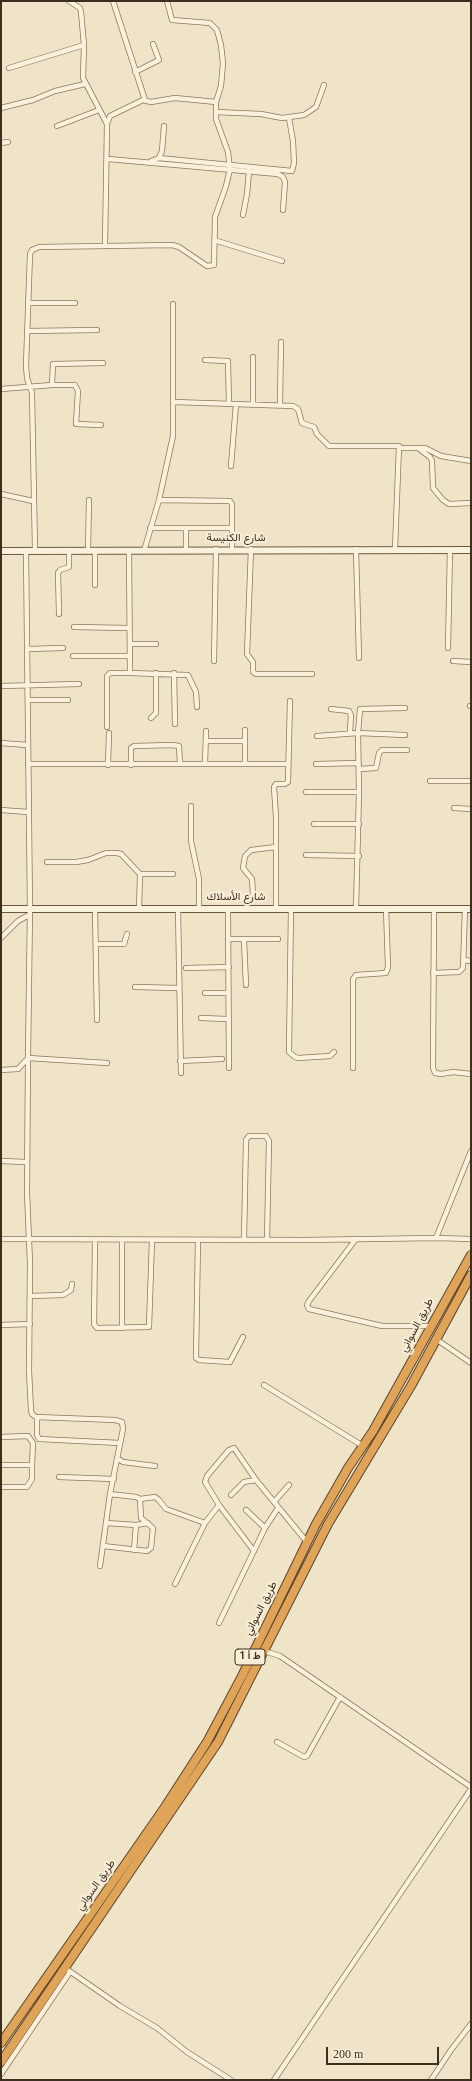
<!DOCTYPE html>
<meta charset="utf-8">
<style>
body{margin:0}
#map{position:relative;width:472px;height:2081px;overflow:hidden;background:#f0e4c8;font-family:Georgia,serif}
canvas{display:block}
.frame{position:absolute;inset:0;border:2px solid #3d2e20;pointer-events:none}
.scale{position:absolute;left:326px;top:2047px;width:113px;height:18px;box-sizing:border-box;border:2px solid #3d2e20;border-top:0;padding-left:5px;font-size:12px;line-height:14px;white-space:nowrap;color:#3d2e20;-webkit-text-stroke:3px #f7eed8;paint-order:stroke}
</style>
<div id="map">
<canvas width="472" height="2081"></canvas>
<div class="frame"></div>
<div class="scale">200 m</div>
</div>
<script>
const ctx = document.querySelector('canvas').getContext('2d');
ctx.lineJoin = 'round';
const toPath = rows => new Path2D(rows.map(r => 'M' + r).join(''));
function stroke(path, color, width, dash) { ctx.strokeStyle = color; ctx.lineWidth = width; ctx.lineCap = dash ? 'butt' : 'round'; ctx.setLineDash(dash || []); ctx.stroke(path); }
function drawText(font, color, halo, rows, align = 'center') {
  ctx.font = font + ' Georgia,Vazirmatn,serif'; ctx.lineWidth = 4; ctx.setLineDash([]); ctx.textBaseline = 'middle'; ctx.strokeStyle = halo; ctx.fillStyle = color; for (const [text, x, y, turn = 0] of rows) {
    ctx.save(); ctx.translate(x, y); ctx.rotate((+turn || 0) * Math.PI / 180); ctx.textAlign = isNaN(turn) ? turn : align; if (halo) ctx.strokeText(text, 0, 0); ctx.fillText(text, 0, 0); ctx.restore();
  }
}
const street = toPath([
 [69,1,80,8,81,12,84,45,83,78,107,124],
 [113,1,145,100],
 [9,68,84,45],
 [135,72,159,60,153,44],
 [1,108,33,100,55,91,85,84],
 [216,112,261,114,282,118,304,115,316,107,324,85],
 [57,126,99,110],
 [1,143,8,142],
 [159,158,162,151,164,126],
 [108,159,278,174,283,177,285,182,283,210],
 [151,161,159,158,292,171,294,163,293,141,289,118],
 [243,215,247,194,249,171],
 [214,240,282,261],
 [105,245,107,124,110,116,143,100,151,102,175,98,216,102],
 [29,303,75,303],
 [27,331,97,330],
 [205,360,228,361,229,404],
 [52,385,53,364,103,363],
 [1,389,52,385,75,385,78,391,76,424,101,425],
 [174,402,293,406,298,409,302,423,314,427,317,434,329,446,399,446,395,549],
 [253,404,253,357],
 [280,404,281,342],
 [400,448,425,448,441,456,471,461],
 [418,448,430,457,432,461,433,488,443,500,449,504,471,503],
 [231,466,236,404],
 [1,494,33,501],
 [159,500,230,501,232,504,232,549],
 [150,528,231,528],
 [186,528,186,550],
 [251,549,247,654,253,662,253,672,256,674,312,674],
 [356,549,359,658],
 [35,550,32,393,27,378,26,365,30,254,32,250,39,247,172,245,179,247,207,266,214,265,215,217,226,186,230,169,228,152,216,119,216,102,221,86,223,63,221,45,217,30,210,23,172,20,167,1],
 [88,550,89,500],
 [95,550,95,585],
 [144,551,159,500,173,436,173,304],
 [59,614,58,573,60,570,69,567,69,550],
 [74,627,129,628],
 [130,644,156,644],
 [448,648,450,550],
 [27,649,63,648],
 [73,656,130,656],
 [214,661,216,549],
 [453,661,471,662],
 [130,673,188,675,196,692,197,707],
 [174,673,175,724],
 [1,686,79,684],
 [28,700,68,700],
 [470,706,471,706],
 [405,708,360,709,358,733,405,735],
 [331,709,349,711,351,715,350,732],
 [151,718,156,713,156,673],
 [107,727,107,676,110,673,130,673,129,551],
 [317,736,358,733,359,792,356,909],
 [206,741,245,741],
 [1,743,27,745],
 [28,764,288,764],
 [205,764,206,731],
 [245,764,245,730],
 [316,764,359,763],
 [108,765,109,733],
 [131,765,131,748,134,746,172,745,179,746,180,764],
 [359,769,376,768,379,753,382,750,407,750],
 [430,781,471,781],
 [306,792,359,792],
 [191,806,191,841,199,879,199,909],
 [454,808,471,809],
 [1,810,28,812],
 [314,824,359,824],
 [306,855,359,856],
 [47,862,76,862,88,860,106,853,117,853,121,854,140,874,173,874],
 [253,895,252,879,243,868,245,856,251,850,276,847],
 [276,908,276,817,274,787,276,784,285,784,288,782,290,701],
 [291,908,289,1052,295,1057,298,1058,330,1056,334,1052],
 [95,909,97,1020],
 [139,909,140,874],
 [178,909,181,1073],
 [228,909,229,1068],
 [434,909,433,1068,435,1073,441,1074,453,1072,471,1074],
 [1,938,18,921,29,915],
 [228,939,278,939],
 [244,940,246,985],
 [96,944,124,944,127,934],
 [464,960,471,961],
 [186,968,229,967],
 [433,973,459,972,463,968,465,909],
 [135,987,179,988],
 [205,993,228,993],
 [201,1018,227,1019],
 [180,1061,222,1059],
 [353,1068,353,979,356,975,386,973,388,967,386,908],
 [1,1070,18,1069,28,1058,30,909,26,551],
 [1,1161,27,1162],
 [436,1238,471,1151],
 [1,1239,305,1240,436,1238,471,1239],
 [356,1239,309,1301,307,1305,309,1309,382,1326,431,1326],
 [95,1240,94,1324,97,1328,149,1327,152,1240],
 [122,1240,122,1328],
 [198,1240,196,1358,199,1360,230,1362,243,1337],
 [244,1240,246,1140,249,1136,266,1136,269,1141,267,1240],
 [30,1296,63,1295,71,1290,72,1284],
 [1,1325,30,1324],
 [436,1339,471,1363],
 [264,1385,363,1446],
 [37,1418,37,1435,39,1439,120,1443],
 [1,1437,28,1436,33,1443,32,1465,1,1465],
 [117,1458,123,1462,155,1466],
 [59,1477,114,1479],
 [1,1487,27,1487,32,1479,32,1465],
 [231,1495,244,1482,256,1480,307,1542],
 [140,1499,155,1497,159,1500,166,1509,205,1523],
 [274,1502,289,1485],
 [219,1505,205,1482,207,1476,229,1450,234,1448,256,1480],
 [246,1510,265,1528],
 [106,1523,136,1525,148,1523],
 [103,1546,147,1551,151,1548,153,1528,141,1518,140,1499,136,1497,110,1494],
 [134,1550,136,1525],
 [100,1566,110,1494,123,1429,122,1422,115,1420,36,1417,32,1414,31,1410,29,1371,30,1263,27,1193,28,1058,107,1063],
 [175,1584,205,1523,219,1505,254,1551],
 [219,1623,265,1528,278,1508],
 [264,1651,280,1656,471,1787],
 [277,1742,304,1757,307,1756,340,1697],
 [65,1968,120,2006,157,2028,187,2052,231,2080],
 [1,2074,70,1972],
 [274,2080,471,1789],
 [431,2080,451,2050,471,2024]
]);
const secondary = toPath([
 [1,551,471,550],
 [1,909,471,909]
]);
const highway = toPath([
 [1,2043,165,1807,207,1742,242,1676,316,1524,348,1468,373,1431,471,1255],
 [1,2062,218,1742,328,1524,411,1386,471,1275]
]);
stroke(street, '#8d765c', 6);
stroke(secondary, '#6f573f', 8);
stroke(highway, '#5b4430', 10);
stroke(street, '#faf1dc', 4.5);
stroke(secondary, '#faf1dc', 6);
stroke(highway, '#e0a458', 8);
for (const [x, y, w] of [
 [250,1657,30]
]) { const box = new Path2D(); box.roundRect(x - w / 2, y - 8, w, 16, 3); ctx.fillStyle = '#f7eed8'; ctx.fill(box); stroke(box, '#3d2e20', 1); }
drawText('bold 10px', '#3d2e20', null, [
 ["ط أ 1",250,1657]
]);
drawText('11px', '#3d2e20', '#f7eed8', [
 ["شارع الكنيسة",236,539],
 ["شارع الأسلاك",236,898],
 ["طريق السواني",418,1326,-62],
 ["طريق السواني",262,1609,-63],
 ["طريق السواني",97,1886,-55]
]);
</script>
